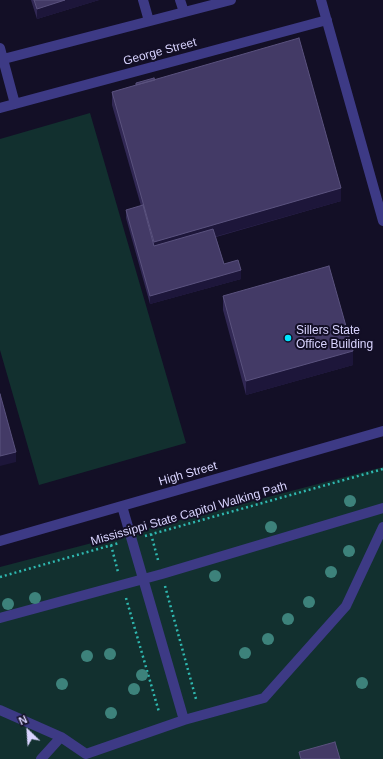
<!DOCTYPE html>
<style>
body{margin:0}
#map{position:relative;width:383px;height:759px;overflow:hidden;background:#130f26;font-family:Helvetica,sans-serif}
canvas{display:block}
.north{position:absolute;left:8px;top:711px;width:40px;height:40px;-webkit-text-stroke:3px #130f26;paint-order:stroke;rotate:335deg;font-size:11px;font-weight:700;line-height:16px;text-align:center;color:#d9d4ff}
.north::after{content:'';display:block;margin:auto;width:14px;height:18px;background:#d9d4ff;clip-path:polygon(50% 0,100% 100%,50% 72%,0 100%)}
</style>
<div id="map">
<canvas width="383" height="759"></canvas>
<div class="north">N</div>
</div>
<script>
const ctx = document.querySelector('canvas').getContext('2d');
ctx.lineJoin = 'round';
function paint(path, color) { ctx.fillStyle = color; ctx.fill(path, 'evenodd'); }
const toPath = rows => new Path2D(rows.map(r => 'M' + r).join(''));
function stroke(path, color, width, dash) { ctx.strokeStyle = color; ctx.lineWidth = width; ctx.lineCap = dash ? 'butt' : 'round'; ctx.setLineDash(dash || []); ctx.stroke(path); }
function drawText(font, color, halo, rows, align = 'center') {
  ctx.font = font + ' Helvetica,sans-serif'; ctx.lineWidth = 4; ctx.setLineDash([]); ctx.textBaseline = 'middle'; ctx.strokeStyle = halo; ctx.fillStyle = color; for (const [text, x, y, turn = 0] of rows) {
    ctx.save(); ctx.translate(x, y); ctx.rotate((+turn || 0) * Math.PI / 180); ctx.textAlign = isNaN(turn) ? turn : align; if (halo) ctx.strokeText(text, 0, 0); ctx.fillText(text, 0, 0); ctx.restore();
  }
}
paint(toPath([
 [90,113,186,443,39,485,0,350,0,139],
 [383,467,383,759,0,759,0,567]
]), '#12302f');
stroke(toPath([
 [151,534,158,560],
 [145,536,383,469],
 [111,545,118,572],
 [0,577,119,543],
 [165,586,196,699],
 [126,598,159,712]
]), '#2fb8b0', 2.5, [2, 3]);
stroke(toPath([
 [143,0,149,21],
 [180,0,184,12],
 [321,0,383,221],
 [0,48,15,104],
 [0,60,231,0],
 [0,108,327,20],
 [122,506,184,720],
 [0,541,383,431],
 [0,618,162,574,383,508],
 [0,710,61,737,86,754,184,720,264,698,346,606,383,527],
 [41,759,61,737]
]), '#3d3a85', 10);
ctx.fillStyle = '#3d827b';
for (const [x, y] of [
 [350,501],
 [271,527],
 [349,551],
 [331,572],
 [215,576],
 [35,598],
 [309,602],
 [8,604],
 [288,619],
 [268,639],
 [245,653],
 [110,654],
 [87,656],
 [142,675],
 [362,683],
 [62,684],
 [134,689],
 [111,713]
]) { ctx.beginPath(); ctx.arc(x, y, 6, 0, 2 * Math.PI); ctx.fill(); }
paint(toPath([
 [31,0,99,0,37,19],
 [155,80,341,201,216,237,224,264,241,279,150,304,126,218,126,210,141,206,112,105,112,92,136,85,136,83],
 [223,296,353,365,246,395,223,310]
]), '#312854');
paint(toPath([
 [65,0,99,0,37,19,37,9],
 [341,188,341,201,154,254,154,242],
 [241,270,241,279,150,304,150,296],
 [353,351,353,365,246,395,246,381],
 [16,452,16,462,0,466,0,456]
]), '#1d163a');
const building = toPath([
 [34,0,65,0,37,9,34,0],
 [299,38,341,188,154,242,112,92,299,38],
 [154,78,155,80,136,85,136,83,154,78],
 [143,205,154,246,213,229,224,264,238,260,241,270,150,296,126,210,143,205],
 [329,266,353,351,246,381,223,296,329,266],
 [0,394,16,452,0,456,0,394],
 [335,742,340,759,301,759,299,752,335,742]
]);
paint(building, '#433a66');
stroke(building, '#5a527e', 1);
for (const [x, y, r, color] of [
 [288,338,4,"#00e5ff"]
]) { const dot = new Path2D(); dot.arc(x, y, r, 0, 2 * Math.PI); ctx.fillStyle = color; ctx.fill(dot); stroke(dot, '#130f26', 1.5); }
drawText('12px', '#d9d4ff', '#130f26', [
 ["George Street",160,52,-15],
 ["High Street",188,474,-16],
 ["Mississippi State Capitol Walking Path",189,514,-16]
]);
drawText('12px', '#d9d4ff', '#130f26', [
 ["Sillers State",296,331],
 ["Office Building",296,345]
], 'left');
</script>
